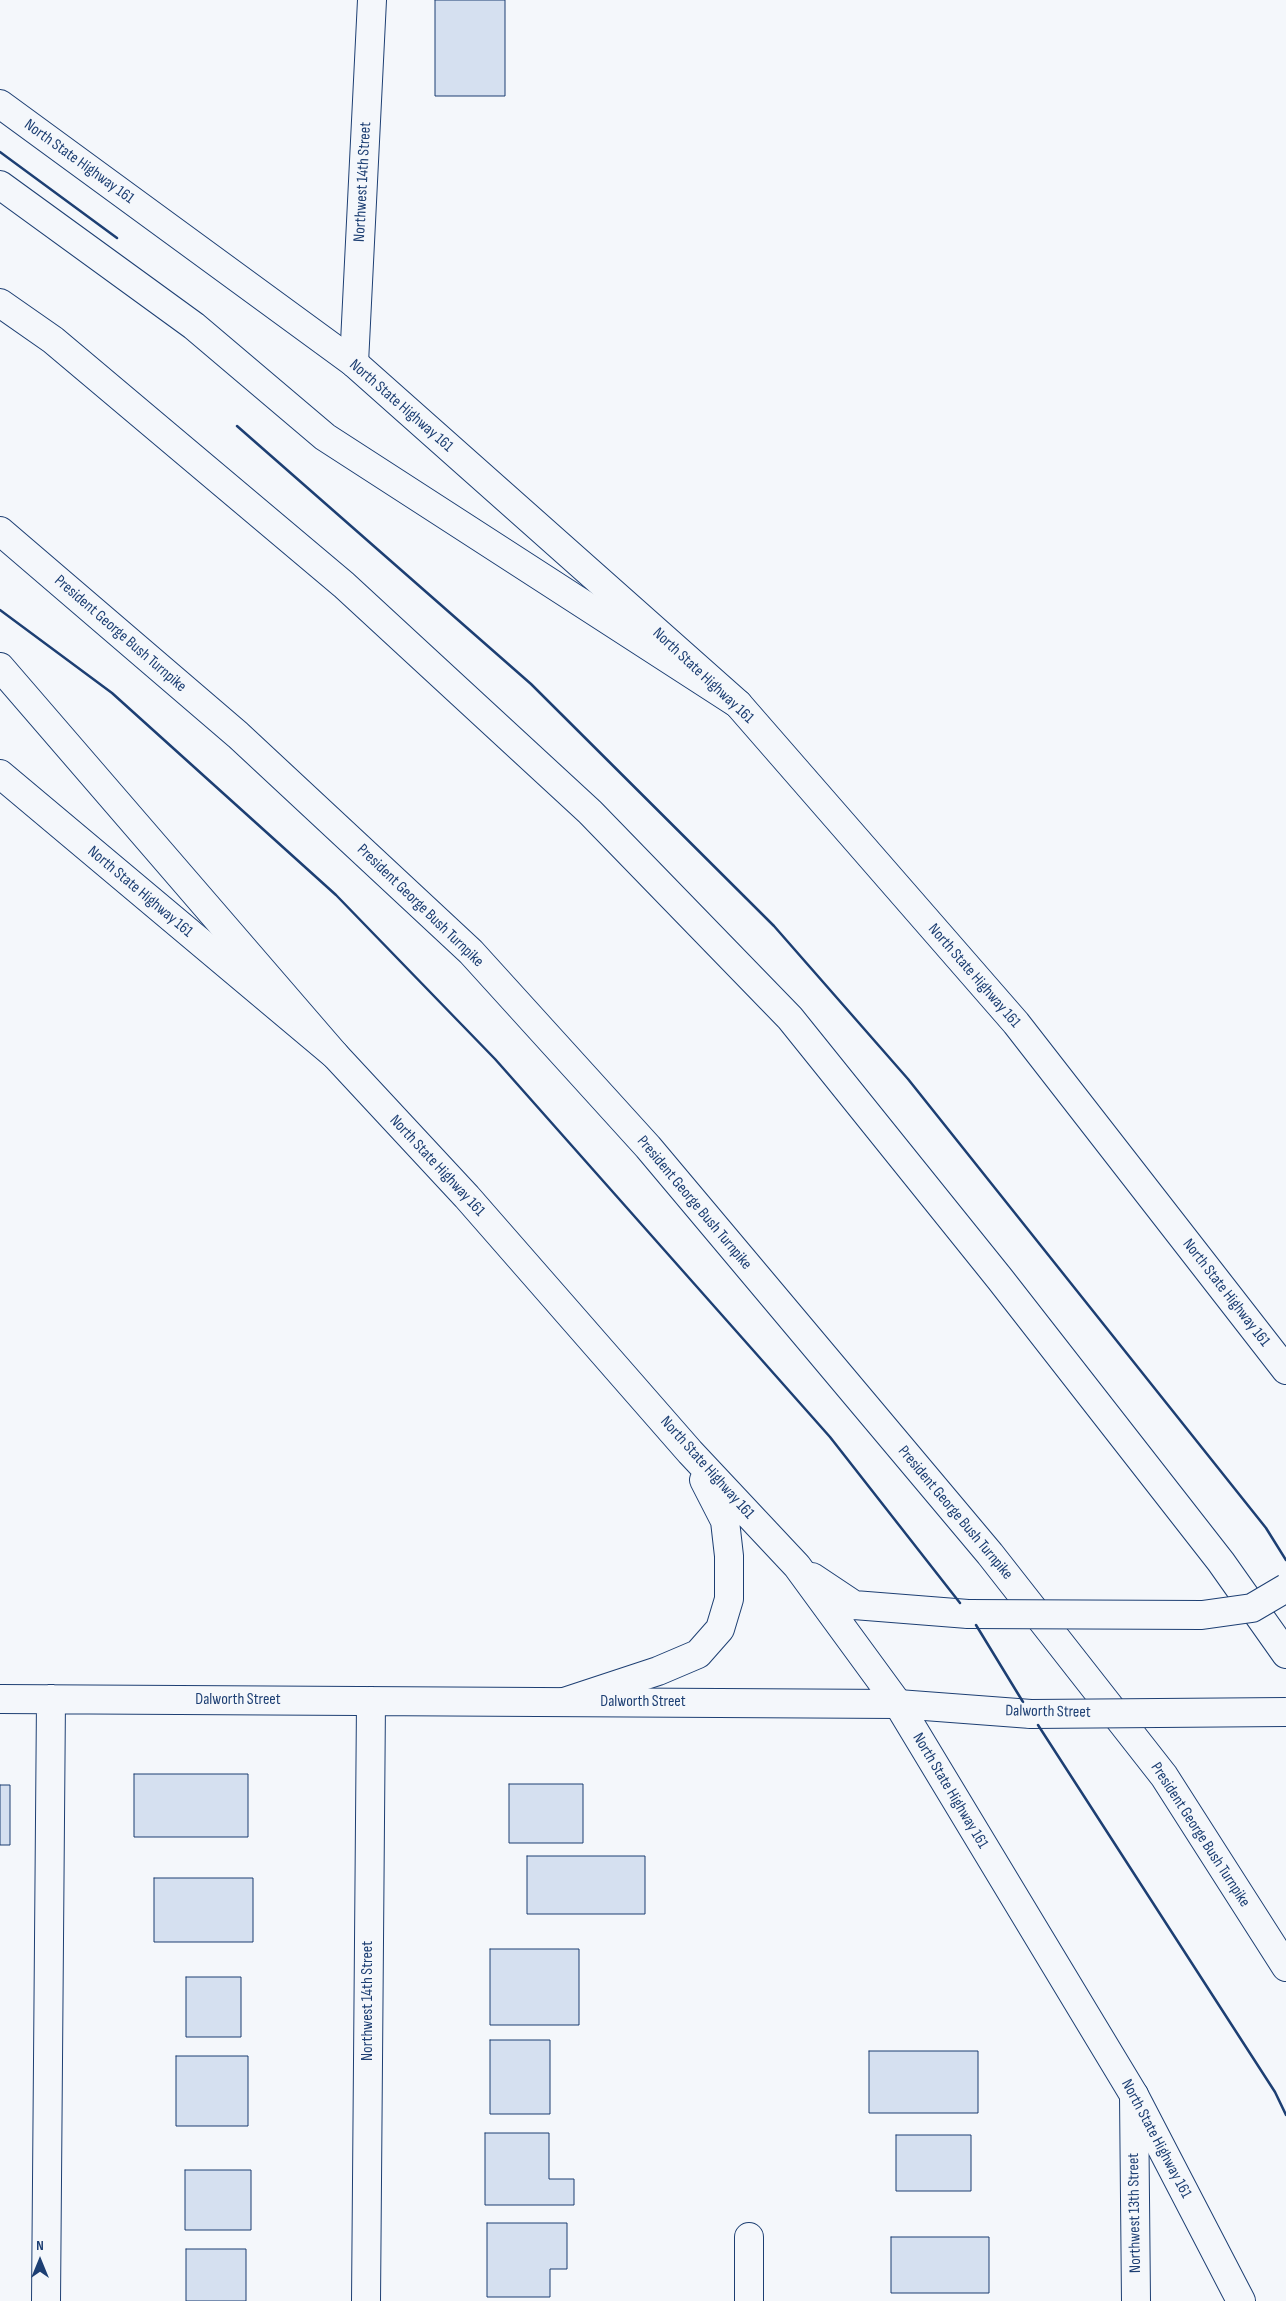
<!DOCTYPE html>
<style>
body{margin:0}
#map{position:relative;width:1286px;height:2301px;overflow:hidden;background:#f4f7fb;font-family:"Sofia Sans Condensed",sans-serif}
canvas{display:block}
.north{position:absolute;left:15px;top:2236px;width:50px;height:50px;-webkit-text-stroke:4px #f4f7fb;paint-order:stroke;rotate:0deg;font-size:14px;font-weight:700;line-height:20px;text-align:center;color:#1d3f73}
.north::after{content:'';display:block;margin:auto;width:18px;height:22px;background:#1d3f73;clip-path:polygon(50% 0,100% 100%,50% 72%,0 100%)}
</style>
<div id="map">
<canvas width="1286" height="2301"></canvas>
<div class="north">N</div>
</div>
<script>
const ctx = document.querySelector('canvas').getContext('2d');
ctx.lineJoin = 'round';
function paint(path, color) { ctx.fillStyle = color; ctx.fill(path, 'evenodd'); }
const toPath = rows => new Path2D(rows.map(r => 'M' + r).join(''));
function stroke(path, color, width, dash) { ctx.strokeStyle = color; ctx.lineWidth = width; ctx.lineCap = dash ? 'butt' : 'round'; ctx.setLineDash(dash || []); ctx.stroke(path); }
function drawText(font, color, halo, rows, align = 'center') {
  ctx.font = font + ' "Sofia Sans Condensed",sans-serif'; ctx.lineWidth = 4; ctx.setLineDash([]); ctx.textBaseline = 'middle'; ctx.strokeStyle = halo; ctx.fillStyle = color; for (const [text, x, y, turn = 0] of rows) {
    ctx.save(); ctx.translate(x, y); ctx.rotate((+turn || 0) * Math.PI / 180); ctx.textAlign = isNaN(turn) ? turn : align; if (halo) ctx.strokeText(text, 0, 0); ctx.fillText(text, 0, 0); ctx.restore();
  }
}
const building = toPath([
 [435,0,505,0,505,96,435,96,435,0],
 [134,1774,248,1774,248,1837,134,1837,134,1774],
 [509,1784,583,1784,583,1843,509,1843,509,1784],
 [0,1785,10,1785,10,1845,0,1845,0,1785],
 [527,1856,645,1856,645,1914,527,1914,527,1856],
 [154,1878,253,1878,253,1942,154,1942,154,1878],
 [490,1949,579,1949,579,2025,490,2025,490,1949],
 [186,1977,241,1977,241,2037,186,2037,186,1977],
 [490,2040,550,2040,550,2114,490,2114,490,2040],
 [869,2051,978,2051,978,2113,869,2113,869,2051],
 [176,2056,248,2056,248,2126,176,2126,176,2056],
 [485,2133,549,2133,549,2179,574,2179,574,2205,485,2205,485,2133],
 [896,2135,971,2135,971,2191,896,2191,896,2135],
 [185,2170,251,2170,251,2230,185,2230,185,2170],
 [487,2223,567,2223,567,2269,550,2269,550,2297,487,2297,487,2223],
 [891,2237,989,2237,989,2293,891,2293,891,2237],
 [186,2249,246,2249,246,2301,186,2301,186,2249]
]);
paint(building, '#d5e0f0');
stroke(building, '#1d3f73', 1);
const minor = toPath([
 [354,363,372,0],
 [0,1699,898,1704,1031,1714],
 [1134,2095,1136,2301],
 [46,2301,51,1699],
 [366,2301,371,1701],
 [749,2301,749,2237]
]);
const major = toPath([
 [0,104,354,363,738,704,1016,1023,1286,1370],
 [0,774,335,1055,467,1197,690,1452,797,1566,898,1704,1134,2095,1241,2301],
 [812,1577,854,1605,968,1614],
 [564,1702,658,1671,698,1654,720,1629,729,1599,729,1556,725,1521,704,1480]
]);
const highway = toPath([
 [0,185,194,326,325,437,738,704],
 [0,303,53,340,344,585,590,812,790,1018,1000,1279,1221,1562,1286,1654],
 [0,531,238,735,471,952,648,1147,990,1554,1164,1776,1286,1967],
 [0,667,335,1055]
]);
stroke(minor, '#1d3f73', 30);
stroke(major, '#1d3f73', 30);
stroke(highway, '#1d3f73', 30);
stroke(minor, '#f4f7fb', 28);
stroke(major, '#f4f7fb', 28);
stroke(highway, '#f4f7fb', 28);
const minorBridge = toPath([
 [1031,1714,1286,1712]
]);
const majorBridge = toPath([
 [968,1614,1202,1615,1252,1608,1286,1588]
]);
stroke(minorBridge, '#1d3f73', 30, []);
stroke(majorBridge, '#1d3f73', 30, []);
stroke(minorBridge, '#f4f7fb', 28);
stroke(majorBridge, '#f4f7fb', 28);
stroke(toPath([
 [0,152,117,238],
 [237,426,531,684,774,926,908,1079,1266,1528,1286,1560],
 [0,610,112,693,336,895,495,1059,830,1437,960,1603],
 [976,1625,1023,1702],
 [1038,1725,1275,2092,1286,2115]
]), '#1d3f73', 2.5);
drawText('16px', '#1d3f73', '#f4f7fb', [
 ["North State Highway 161",79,162,36],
 ["Northwest 14th Street",363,182,-87],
 ["North State Highway 161",401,406,41],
 ["President George Bush Turnpike",120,634,41],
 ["North State Highway 161",703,676,43],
 ["North State Highway 161",140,892,40],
 ["President George Bush Turnpike",420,906,44],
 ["North State Highway 161",974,976,49],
 ["North State Highway 161",437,1166,47],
 ["President George Bush Turnpike",694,1203,50],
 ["North State Highway 161",1226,1293,52],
 ["North State Highway 161",707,1468,48],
 ["President George Bush Turnpike",955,1513,50],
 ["Dalworth Street",238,1700],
 ["Dalworth Street",643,1702],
 ["Dalworth Street",1048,1712,1],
 ["North State Highway 161",950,1791,59],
 ["President George Bush Turnpike",1200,1835,57],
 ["Northwest 14th Street",368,2001,-90],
 ["North State Highway 161",1156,2139,62],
 ["Northwest 13th Street",1135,2213,-91]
]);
</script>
